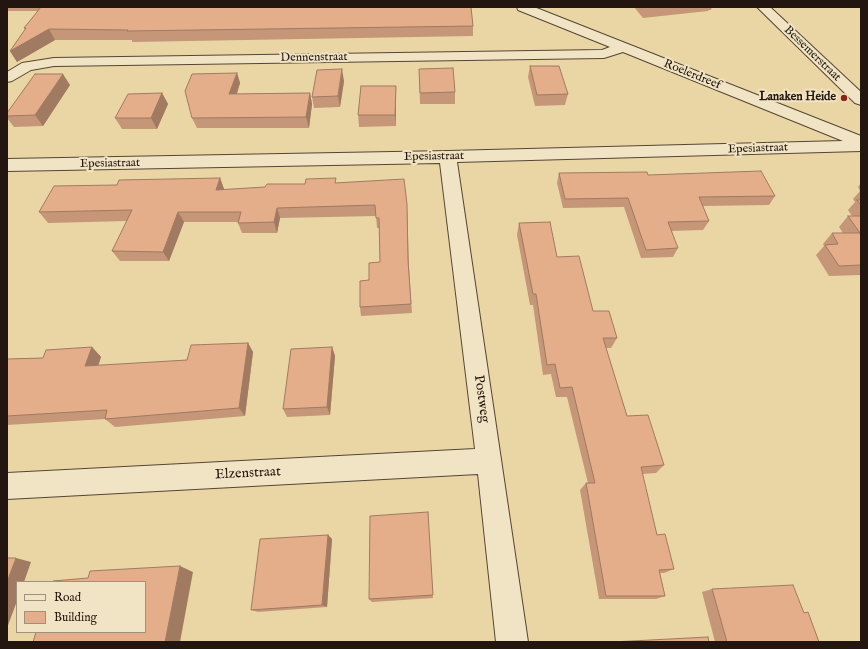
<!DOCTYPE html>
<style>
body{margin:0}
#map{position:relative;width:868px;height:649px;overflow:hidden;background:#ead6a5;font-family:"IM FELL English",serif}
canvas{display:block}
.frame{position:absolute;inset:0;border:8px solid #23150f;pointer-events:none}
.legend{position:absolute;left:16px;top:581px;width:130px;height:52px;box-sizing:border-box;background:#f1e4c4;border:1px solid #9f917c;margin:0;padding:5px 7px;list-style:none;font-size:12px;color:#23150f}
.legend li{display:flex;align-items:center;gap:8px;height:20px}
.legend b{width:20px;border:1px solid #9f917c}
</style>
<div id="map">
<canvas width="868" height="649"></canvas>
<div class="frame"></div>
<ul class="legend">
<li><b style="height:5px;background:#f1e4c4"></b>Road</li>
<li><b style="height:11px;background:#e5ae8a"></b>Building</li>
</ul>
</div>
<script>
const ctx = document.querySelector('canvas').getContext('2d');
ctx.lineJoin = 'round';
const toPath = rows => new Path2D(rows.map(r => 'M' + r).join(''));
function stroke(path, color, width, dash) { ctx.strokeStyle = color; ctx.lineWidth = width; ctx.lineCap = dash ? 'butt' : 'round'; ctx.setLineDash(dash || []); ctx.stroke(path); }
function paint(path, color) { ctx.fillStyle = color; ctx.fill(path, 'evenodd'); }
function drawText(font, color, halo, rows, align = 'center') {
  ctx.font = font + ' "IM FELL English",serif'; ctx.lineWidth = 4; ctx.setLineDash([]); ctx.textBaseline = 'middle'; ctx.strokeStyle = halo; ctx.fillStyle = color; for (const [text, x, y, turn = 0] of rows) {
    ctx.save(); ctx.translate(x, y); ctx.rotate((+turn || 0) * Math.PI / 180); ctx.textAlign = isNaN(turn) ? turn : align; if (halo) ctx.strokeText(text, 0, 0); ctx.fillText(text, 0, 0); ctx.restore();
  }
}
const minor = toPath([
 [517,7,534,7,861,136,861,151,457,162,528,642,496,642,478,474,7,499,7,473,475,449,440,163,7,171,7,159,448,151,843,141,623,52,604,58,54,66,31,70,12,81,7,82,7,72,22,63,54,58,602,50,610,47,518,10,517,7],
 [757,7,770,7,861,92,861,105,855,103,757,7]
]);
stroke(minor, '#554534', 2);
paint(minor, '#f1e4c4');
paint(toPath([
 [7,7,471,7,473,26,473,36,132,42,132,40,55,40,17,62,10,51,25,30,24,28,38,11,7,11],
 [634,7,712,7,711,10,709,10,708,11,643,18],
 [530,66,568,94,565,105,535,106,528,77],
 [419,69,455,92,455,104,420,104],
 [237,73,240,83,237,94,310,93,312,104,309,128,197,128,192,118],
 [344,81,340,107,314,108,312,97],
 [70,85,43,126,14,127,7,118,7,113],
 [396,86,396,126,359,127,358,115],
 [162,93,168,104,157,129,122,129,115,118],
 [559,173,648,175,775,196,769,205,703,206,709,221,703,230,671,231,678,248,673,257,641,258,624,207,563,208,557,183],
 [220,178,224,189,224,190,305,184,337,183,407,204,409,268,412,313,361,316,360,307,369,280,380,262,379,228,377,228,376,216,280,218,277,233,242,233,238,223,238,222,184,222,169,261,120,261,112,251,127,221,48,223,39,212,117,185],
 [861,183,861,275,829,276,816,255,824,246,823,244,832,233,843,233,839,227,848,216,852,216,848,210,855,202,853,199,860,191,858,187],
 [519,223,557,257,593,311,617,338,611,348,606,348,627,416,664,465,656,473,642,474,657,535,674,569,664,573,660,573,665,596,656,599,599,599,580,490,586,483,588,483,567,397,556,397,551,374,543,375,533,305,530,305,517,235],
 [248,343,253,352,245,416,115,427,105,419,7,425,7,359,43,358,92,347,101,357,98,366,187,360],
 [332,347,335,356,330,415,287,417,283,409],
 [428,512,433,598,372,602,369,599],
 [328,535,332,539,327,607,258,612,251,610],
 [712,589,804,613,819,642,715,642,702,592]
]), '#c59677');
paint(toPath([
 [49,29,55,40,17,62,10,51],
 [342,69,344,81,340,107,338,96],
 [237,73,240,83,233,105,229,94],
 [63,74,70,85,43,126,35,115],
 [396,86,396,126,395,115],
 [162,93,168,104,157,129,151,118],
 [310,93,312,104,309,128,306,117],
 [220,178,224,189,221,201,216,190],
 [277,208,280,218,277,233,274,222],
 [178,212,184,222,169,261,163,252],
 [248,343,253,352,245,416,239,408],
 [92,347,101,357,95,375,85,366],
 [332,347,335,356,330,415,327,407],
 [328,535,332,539,327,607,322,605],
 [16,558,31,562,24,582,17,582,17,601,7,628,7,582],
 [180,566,193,572,180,642,165,642]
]), '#a07a61');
const building = toPath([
 [41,7,471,7,473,26,127,31,128,30,49,29,10,51,26,28,24,28,41,7],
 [530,66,559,66,568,94,537,95,530,66],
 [453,68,455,92,420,93,419,69,453,68],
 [342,69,338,96,312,97,317,70,342,69],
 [237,73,229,94,310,93,306,117,192,118,185,91,192,74,237,73],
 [35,74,63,74,35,115,7,116,7,113,35,74],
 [361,86,396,86,395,115,358,115,361,86],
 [162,93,151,118,115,118,128,94,162,93],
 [761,171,775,196,699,197,709,221,668,222,678,248,646,250,628,198,565,199,559,173,647,172,648,175,761,171],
 [220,178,216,190,265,187,267,184,305,184,306,179,336,178,335,183,404,179,407,204,408,260,411,304,360,307,360,281,369,280,369,263,380,262,379,218,376,218,375,205,277,208,274,222,238,223,241,212,178,212,163,252,112,251,132,210,39,212,54,186,117,185,119,180,220,178],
 [857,200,861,200,861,205,857,200],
 [848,216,861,216,861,265,839,266,825,245,838,244,832,233,860,233,848,216],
 [550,222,557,257,579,256,593,311,609,311,617,338,603,338,627,416,648,415,664,465,641,467,657,535,665,534,674,569,659,570,665,596,606,596,586,483,595,483,572,387,560,388,555,364,547,365,536,294,533,294,519,223,550,222],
 [248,343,239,408,105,419,107,410,7,416,7,359,43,358,46,350,92,347,85,366,187,360,191,345,248,343],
 [332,347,327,407,283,409,291,349,332,347],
 [428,512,433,595,369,599,370,516,428,512],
 [328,535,322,605,251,610,260,539,328,535],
 [7,558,16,558,7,582,7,558],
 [180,566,165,642,33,642,36,632,145,632,145,582,52,582,53,581,88,578,90,571,180,566],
 [793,585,804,613,808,612,819,642,727,642,712,589,793,585],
 [708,637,709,642,612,642,708,637]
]);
paint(building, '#e5ae8a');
stroke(building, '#a07a61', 1);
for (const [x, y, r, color] of [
 [844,98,4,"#8f2418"]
]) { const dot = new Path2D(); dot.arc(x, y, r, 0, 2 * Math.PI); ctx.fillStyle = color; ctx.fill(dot); stroke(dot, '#f1e4c4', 1.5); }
drawText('12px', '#23150f', '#f1e4c4', [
 ["Bessemerstraat",812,54,44],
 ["Dennenstraat",314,58,-1],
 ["Roelerdreef",692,75,22],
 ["Epesiastraat",758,149,-2],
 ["Epesiastraat",434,157,-1],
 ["Epesiastraat",110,164,-1]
]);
drawText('bold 12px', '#23150f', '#f1e4c4', [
 ["Lanaken Heide",836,98]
], 'right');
drawText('14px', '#23150f', '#f1e4c4', [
 ["Postweg",481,399,82],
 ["Elzenstraat",248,474,-3]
]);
</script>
